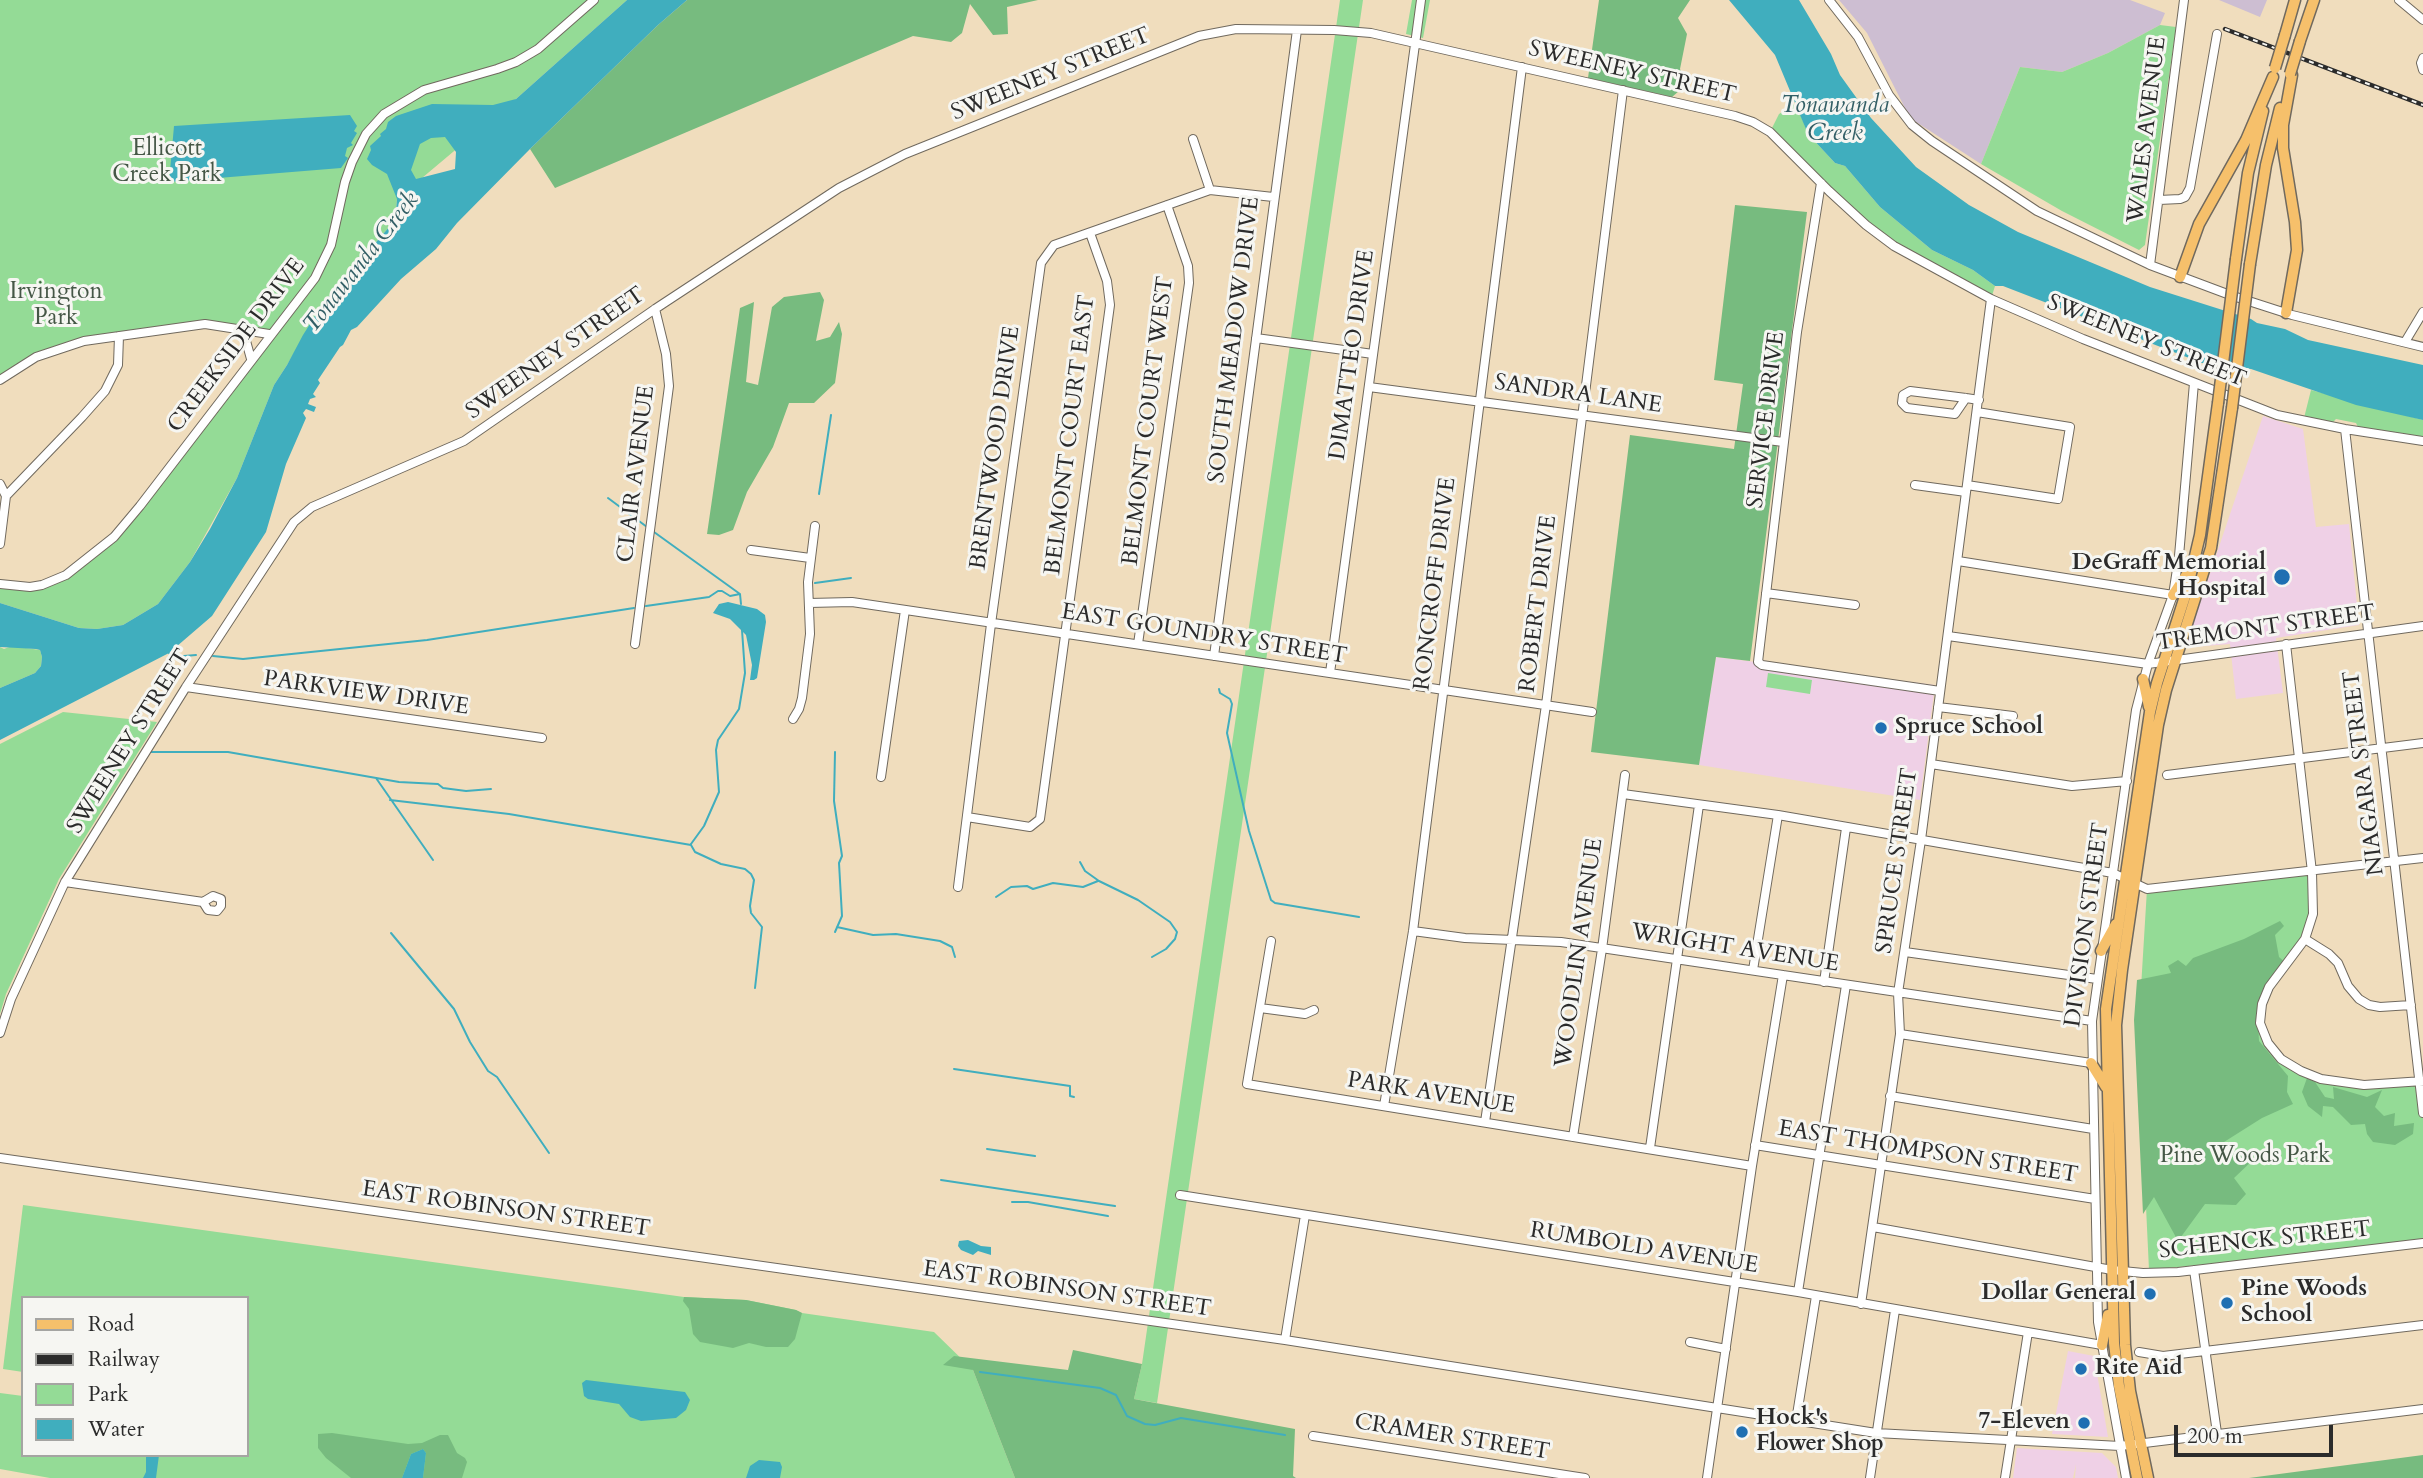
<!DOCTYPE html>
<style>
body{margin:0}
#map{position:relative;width:2423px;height:1478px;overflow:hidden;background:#f0ddbd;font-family:Cardo,serif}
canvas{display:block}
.legend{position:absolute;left:21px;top:1296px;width:228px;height:161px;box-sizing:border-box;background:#f6f6f2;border:2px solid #a5a5a2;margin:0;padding:9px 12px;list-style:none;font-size:21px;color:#2b2b2b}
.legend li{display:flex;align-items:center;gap:14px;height:35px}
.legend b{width:35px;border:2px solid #a5a5a2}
.scale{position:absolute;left:2174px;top:1425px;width:159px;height:32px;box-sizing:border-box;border:4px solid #2b2b2b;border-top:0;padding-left:9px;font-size:21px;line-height:24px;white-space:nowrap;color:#2b2b2b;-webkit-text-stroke:5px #f6f6f2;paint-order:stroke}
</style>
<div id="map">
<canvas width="2423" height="1478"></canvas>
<ul class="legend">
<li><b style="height:9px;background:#f6c06b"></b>Road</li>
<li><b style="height:9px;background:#2b2b2b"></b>Railway</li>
<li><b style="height:19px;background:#94db96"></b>Park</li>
<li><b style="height:19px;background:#40aebe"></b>Water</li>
</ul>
<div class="scale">200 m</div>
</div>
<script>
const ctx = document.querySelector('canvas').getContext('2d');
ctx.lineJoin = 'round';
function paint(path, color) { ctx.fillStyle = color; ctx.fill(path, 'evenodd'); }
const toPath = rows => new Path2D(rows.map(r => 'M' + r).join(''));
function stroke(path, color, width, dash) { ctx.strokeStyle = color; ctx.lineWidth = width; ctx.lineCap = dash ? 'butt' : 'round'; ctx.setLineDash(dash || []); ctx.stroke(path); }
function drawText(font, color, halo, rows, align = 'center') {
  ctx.font = font + ' Cardo,serif'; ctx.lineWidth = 6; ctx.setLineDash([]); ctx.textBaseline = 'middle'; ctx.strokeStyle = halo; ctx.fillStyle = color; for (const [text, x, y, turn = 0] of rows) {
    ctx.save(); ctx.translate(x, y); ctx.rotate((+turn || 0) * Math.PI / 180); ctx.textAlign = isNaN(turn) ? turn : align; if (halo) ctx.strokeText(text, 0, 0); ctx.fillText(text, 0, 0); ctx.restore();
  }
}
paint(toPath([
 [2263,416,2303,429,2316,527,2349,524,2359,625,2276,638,2283,693,2236,699,2230,644,2194,647,2186,645],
 [1716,657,1935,685,1920,800,1699,765],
 [2068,1351,2094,1356,2108,1437,2052,1434],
 [2017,1448,2102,1453,2116,1467,2118,1478,2075,1478,2076,1464,2073,1478,2013,1478]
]), '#efd0e6');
paint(toPath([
 [1839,0,2130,0,2165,13,2160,25,2108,53,2062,72,2020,67,1981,164,1910,118,1867,33],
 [2219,0,2267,0,2260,17]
]), '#cdbed2');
paint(toPath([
 [0,0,627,0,516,99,397,199,396,211,390,226,322,305,287,365,274,385,237,478,190,562,158,604,123,625,97,629,79,628,0,603,0,584,16,586,54,581,114,537,269,334,205,324,60,348,0,380],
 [1340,0,1363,0,1157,1403,1134,1399,1142,1364],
 [1412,0,1430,0,1423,38,1406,34],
 [2160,25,2176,27,2145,245,2139,250,2062,211,1981,164,2020,67,2062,72,2108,53],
 [1796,103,1808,134,1835,163,1845,166,1880,207,1932,250,1973,270,1995,286,1991,299,1894,246,1770,132,1779,114],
 [2311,390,2423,420,2423,437,2358,427,2356,423,2336,419,2333,422,2304,418],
 [12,646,40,650,42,657,41,666,35,673,0,688,0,647,4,649],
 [1768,673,1812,680,1810,694,1766,687],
 [63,712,157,722,59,879,6,994,0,1014,0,744],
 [2312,872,2310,927,2269,987,2260,1023,2281,1059,2342,1083,2419,1081,2423,1113,2423,1242,2149,1270,2138,1037,2147,889],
 [23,1205,684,1297,746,1300,796,1310,802,1313,934,1332,973,1370,1015,1478,50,1478,0,1469,0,1393,23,1396,23,1455,247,1455,247,1298,23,1298,23,1372,3,1369]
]), '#94db96');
paint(toPath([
 [687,0,1038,0,1007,7,1008,34,993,35,970,4,962,33,951,42,913,36,555,188,530,149,658,25],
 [1599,0,1690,0,1678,18,1687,34,1680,69,1686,85,1672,97,1588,78],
 [1735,205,1807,212,1750,661,1716,657,1699,765,1591,752,1630,435,1734,449,1743,384,1714,380],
 [820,292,824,300,816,341,830,337,839,322,842,334,835,383,814,403,789,403,773,447,747,492,733,530,719,535,707,534,740,308,754,302,746,382,758,385,772,307,784,297],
 [2280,921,2284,926,2275,935,2279,957,2287,964,2266,984,2258,1023,2259,1041,2288,1076,2287,1092,2293,1104,2262,1118,2224,1142,2230,1152,2255,1158,2234,1178,2246,1194,2236,1205,2205,1204,2178,1241,2154,1197,2143,1214,2134,1020,2137,980,2171,973,2168,966,2178,960,2186,966,2193,958,2244,939],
 [2307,1078,2315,1082,2325,1097,2334,1099,2333,1087,2367,1097,2382,1090,2375,1107,2384,1116,2395,1113,2394,1126,2414,1123,2413,1134,2395,1145,2373,1142,2367,1134,2365,1124,2351,1125,2333,1107,2323,1106,2322,1117,2308,1106,2302,1092],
 [684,1297,746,1300,796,1310,802,1313,795,1339,788,1347,766,1347,749,1343,733,1348,700,1342,693,1334,689,1309,683,1301],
 [1073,1350,1142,1364,1134,1399,1295,1429,1293,1476,1296,1478,1015,1478,973,1370,943,1365,954,1356,1068,1370],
 [332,1433,408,1444,422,1443,440,1435,448,1435,457,1453,465,1458,467,1462,462,1478,423,1478,426,1453,423,1449,411,1454,402,1478,351,1478,326,1458,318,1448,318,1434],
 [2423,1455,2423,1478,2249,1478]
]), '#77bb7f');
paint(toPath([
 [627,0,687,0,658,25,530,149,457,223,436,249,401,279,357,327,351,330,343,345,340,347,318,380,320,383,313,394,316,397,310,399,308,404,316,407,314,412,306,409,303,413,306,418,286,464,266,532,212,616,169,653,0,740,0,688,35,673,41,666,42,657,40,650,36,649,0,647,0,603,79,628,97,629,123,625,158,604,190,562,210,529,237,478,274,385,287,365,303,335,322,305,390,226,396,211,397,199,387,174,372,165,367,159,371,150,370,146,381,136,380,134,386,129,388,122,396,116,432,104,493,105,516,99],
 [445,137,456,152,455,169,416,179,411,170,420,144,431,138],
 [1729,0,1799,0,1831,54,1840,75,1871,118,1916,167,1969,205,2018,232,2150,287,2251,319,2257,323,2285,329,2308,340,2423,365,2423,420,2356,405,2251,369,2202,363,2003,286,1995,286,1973,270,1932,250,1880,207,1845,166,1835,163,1808,134,1775,55],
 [350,115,357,126,354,131,357,133,351,143,353,145,347,148,345,156,348,158,341,168,169,182,174,126],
 [728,602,757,609,765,615,766,622,757,678,754,680,750,680,752,665,746,635,730,619,713,613,719,604],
 [968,1240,981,1246,991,1247,991,1255,978,1251,973,1255,961,1250,958,1246,959,1241],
 [586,1380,685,1392,690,1400,686,1410,676,1418,641,1421,630,1417,619,1404,588,1399,584,1396,582,1383],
 [423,1449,426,1453,423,1478,402,1478,411,1454],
 [146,1455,159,1455,156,1478,143,1478,146,1472],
 [759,1460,780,1462,782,1467,780,1478,746,1478,750,1466]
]), '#40aebe');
stroke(toPath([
 [819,494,831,415],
 [608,498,647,527],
 [815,583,851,578],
 [740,594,741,604],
 [646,606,709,597,718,591,722,591,730,596,740,594,654,532],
 [169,653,172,657,196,655],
 [213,656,243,659,427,640,634,608],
 [1219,689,1220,693,1230,699,1232,704,1227,733,1249,831,1271,900,1275,903,1359,917],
 [149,752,228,752,399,782,438,784,443,788,466,791,491,789],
 [376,778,433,860],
 [390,800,509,814,691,845,695,852,721,864,745,869,751,874,754,880,750,906,751,913,762,927,755,988],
 [691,844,704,826,719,792,716,750,718,740,739,709,745,673,742,630],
 [1080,862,1085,871,1099,881,1138,900,1170,922,1177,932,1175,939,1166,949,1152,957],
 [996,897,1011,887,1027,886,1033,889,1053,883,1083,887,1098,881],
 [837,927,873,935,896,934,940,941,952,947,955,957],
 [835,932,842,916,839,863,842,856,834,801,835,752],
 [391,933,454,1009,470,1042,488,1071,497,1077,549,1153],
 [954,1069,1070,1086,1070,1096,1074,1097],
 [987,1149,1035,1156],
 [941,1180,1115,1206],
 [1012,1202,1028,1202,1108,1216],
 [980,1372,1100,1388,1116,1395,1127,1416,1145,1424,1155,1425,1181,1418,1285,1435]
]), '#40aebe', 2);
const minor = toPath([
 [1829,0,1858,37,1889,95,1912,125,1932,141,2037,211,2150,265,2230,295,2292,315,2423,347],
 [2399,0,2423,20],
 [2423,58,2421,63,2423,70],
 [1193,139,1210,190],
 [1821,183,1797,332,1758,662,1762,665,1940,691],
 [2159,200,2180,199,2185,197,2190,188,2217,34],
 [2150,265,2184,0],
 [243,330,251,359],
 [1256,338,1373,354],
 [2405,342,2423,312],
 [0,380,36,357,84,341,205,324,269,334],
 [1369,387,1783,442],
 [1966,398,1955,414,1907,408,1902,403,1903,395,1910,391,1966,398,1979,400],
 [2345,429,2423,1113],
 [0,484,6,496],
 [1915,485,1966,492],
 [1967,485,2058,499,2070,427,1977,412],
 [0,544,6,496,82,417,105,391,118,365,119,336],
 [751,550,810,558],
 [1958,561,2173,595],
 [0,584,30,587,42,585,66,575,114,537,140,506,315,278,331,245,345,182,352,162,366,134,384,114,424,90,497,69,516,62,538,49,594,0],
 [1766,593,1855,605],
 [809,603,852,602,1592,712],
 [1948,636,2148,664,2423,626],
 [635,644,669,386,666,354,655,309],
 [1138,644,1189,283,1188,266,1167,205],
 [2286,644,2312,872,2313,914,2305,939,2269,987,2262,1004,2260,1023,2268,1043,2281,1059,2301,1071,2321,1079,2364,1085,2423,1081],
 [1214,656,1297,30],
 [1330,673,1421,0],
 [186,687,542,738],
 [1938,707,2013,716],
 [793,719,799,709,802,698,810,634,808,582,815,526],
 [1931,764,2072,786,2127,781],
 [2167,775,2423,743],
 [881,777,905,610],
 [1623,794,1778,815,2113,873,2147,889,2423,858],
 [967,817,1030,827,1040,819,1110,305,1107,281,1090,233],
 [65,882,203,902,208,910,217,911,221,906,221,899,213,896,203,902],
 [958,887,991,624,1041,263,1054,245,1210,190,1273,197],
 [1413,931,1465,938,1561,942,2092,1021],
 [2305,939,2329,954,2338,963,2348,986,2359,999,2369,1005,2380,1007,2411,1005],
 [1271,941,1247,1084,1752,1166],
 [1905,952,2097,979],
 [1753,970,1778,815],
 [1824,982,1846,828],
 [1260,1008,1305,1014,1314,1010],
 [0,1033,11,999,65,882,186,687,294,522,312,507,464,441,655,309,839,188,905,154,1199,36,1236,29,1334,30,1371,33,1735,116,1753,122,1770,132,1829,191,1866,225,1894,246,1991,299,2083,339,2277,415,2345,429,2423,441],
 [1900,1034,2091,1063],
 [1890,1096,2093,1129],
 [1384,1106,1413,931,1522,67],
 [1485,1122,1546,705,1623,90],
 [1573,1137,1602,949,1625,775],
 [1755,1145,2095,1199],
 [1650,1148,1699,805],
 [0,1158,1285,1340,1876,1433,2120,1446,2423,1409],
 [1180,1195,1798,1292,2102,1345],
 [1873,1227,2112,1270,2143,1273,2178,1272,2423,1243],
 [2194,1270,2217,1433],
 [1798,1292,1846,985],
 [1861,1304,1900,1034,1898,993,1921,840,1991,299],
 [1285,1340,1305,1215],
 [1690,1342,1726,1349],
 [2139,1352,2163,1356,2423,1325],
 [1796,1421,1816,1296],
 [1313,1436,1585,1478],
 [1707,1478,1752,1166,1783,975],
 [1870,1478,1895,1310],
 [2005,1478,2028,1332],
 [2126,1478,2098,1322,2092,1021,2136,710,2148,664,2173,595,2179,556,2194,383]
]);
const major = toPath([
 [2285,35,2295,0],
 [2300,41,2314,0],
 [2236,259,2248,173,2263,111],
 [2250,264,2266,165,2280,108],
 [2180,277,2199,224,2246,140,2273,77],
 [2286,313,2297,250,2295,222,2283,148,2283,125,2292,75],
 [2173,595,2189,571],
 [2143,679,2149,707],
 [2101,951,2116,924],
 [2091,1063,2106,1087],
 [2102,1345,2108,1315],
 [2137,1478,2119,1386,2114,1343,2106,1009,2150,712,2157,683,2187,590,2200,535,2218,403],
 [2148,1478,2130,1391,2125,1345,2116,1025,2122,970,2158,725,2166,690,2211,548,2232,408]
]);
stroke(minor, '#70695e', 10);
stroke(major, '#70695e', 13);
stroke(minor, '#fff', 8);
stroke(major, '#f6c06b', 10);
const rail = toPath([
 [2225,29,2423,105]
]);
stroke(rail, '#2b2b2b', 4.5);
stroke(rail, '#f6f6f2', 2, [5]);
const majorBridge = toPath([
 [2275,68,2285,35],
 [2290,74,2300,41],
 [2218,403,2236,259],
 [2232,408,2250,264]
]);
stroke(majorBridge, '#70695e', 13, []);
stroke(majorBridge, '#f6c06b', 10);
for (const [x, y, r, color] of [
 [2282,577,9,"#1f6fb2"],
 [1881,728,7,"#1f6fb2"],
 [2150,1294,7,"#1f6fb2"],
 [2227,1303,7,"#1f6fb2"],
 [2081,1369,7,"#1f6fb2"],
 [2084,1423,7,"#1f6fb2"],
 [1742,1432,7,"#1f6fb2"]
]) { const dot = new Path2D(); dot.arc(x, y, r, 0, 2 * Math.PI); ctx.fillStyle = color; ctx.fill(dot); stroke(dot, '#f6f6f2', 2.5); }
drawText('23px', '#2b2b2b', '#f6f6f2', [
 ["SWEENEY STREET",1632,73,13],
 ["SWEENEY STREET",1051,75,-22],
 ["WALES AVENUE",2148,130,-83],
 ["SOUTH MEADOW DRIVE",1235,340,-83],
 ["SWEENEY STREET",2146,342,22],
 ["CREEKSIDE DRIVE",237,346,-53],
 ["SWEENEY STREET",556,354,-35],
 ["DIMATTEO DRIVE",1353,355,-82],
 ["SANDRA LANE",1578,395,8],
 ["SERVICE DRIVE",1767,420,-83],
 ["BELMONT COURT WEST",1149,421,-83],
 ["BELMONT COURT EAST",1071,435,-83],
 ["BRENTWOOD DRIVE",996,448,-82],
 ["CLAIR AVENUE",637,474,-83],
 ["RONCROFF DRIVE",1436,584,-83],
 ["ROBERT DRIVE",1539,604,-83],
 ["TREMONT STREET",2266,629,-8],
 ["EAST GOUNDRY STREET",1204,635,9],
 ["PARKVIEW DRIVE",366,694,8],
 ["SWEENEY STREET",130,742,-58],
 ["NIAGARA STREET",2365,773,-97],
 ["SPRUCE STREET",1898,861,-82],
 ["DIVISION STREET",2088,925,-82],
 ["WRIGHT AVENUE",1735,949,9],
 ["WOODLIN AVENUE",1580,953,-82],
 ["PARK AVENUE",1431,1094,9],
 ["EAST THOMPSON STREET",1928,1153,9],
 ["EAST ROBINSON STREET",506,1210,8],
 ["SCHENCK STREET",2265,1241,-6],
 ["RUMBOLD AVENUE",1644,1249,9],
 ["EAST ROBINSON STREET",1067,1290,8],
 ["CRAMER STREET",1452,1438,9]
]);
drawText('23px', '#455746', '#f6f6f2', [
 ["Ellicott",167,150],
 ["Creek Park",167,176],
 ["Irvington",56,293],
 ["Park",56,319],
 ["Pine Woods Park",2245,1157]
]);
drawText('bold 23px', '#2b2b2b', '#f6f6f2', [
 ["DeGraff Memorial",2266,564,"right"],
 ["Hospital",2266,590,"right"],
 ["Spruce School",1895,728],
 ["Pine Woods",2241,1290],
 ["School",2241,1316],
 ["Dollar General",2136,1294,"right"],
 ["Rite Aid",2095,1369],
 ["Hock's",1756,1419],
 ["Flower Shop",1756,1445],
 ["7-Eleven",2070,1423,"right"]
], 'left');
drawText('italic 24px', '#335f66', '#f6f6f2', [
 ["Tonawanda",1835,106],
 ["Creek",1835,134],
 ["Tonawanda Creek",362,263,-52]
]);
</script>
